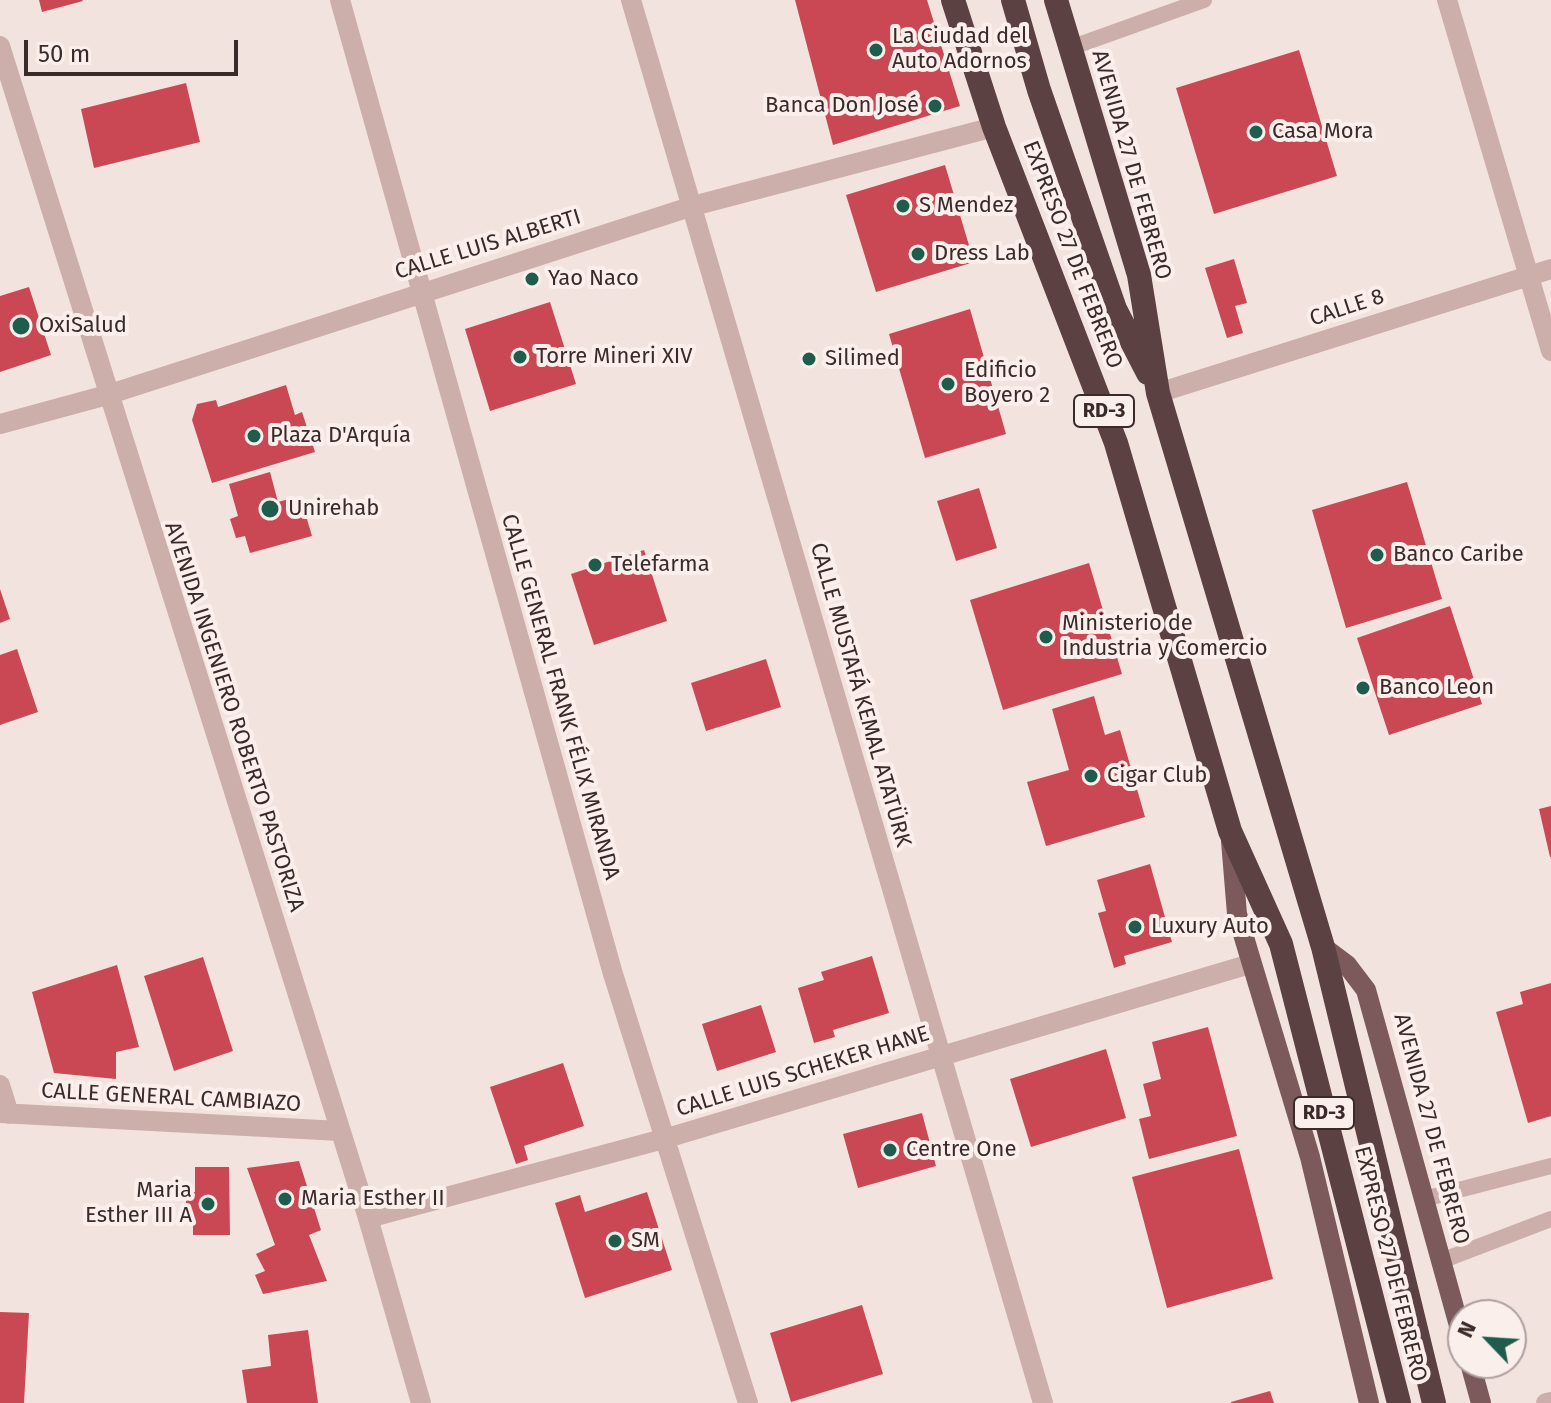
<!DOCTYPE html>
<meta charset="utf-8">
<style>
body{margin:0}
#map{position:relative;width:1551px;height:1403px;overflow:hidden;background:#f3e3df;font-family:"Fira Sans",sans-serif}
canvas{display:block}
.north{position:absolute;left:1447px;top:1299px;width:80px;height:80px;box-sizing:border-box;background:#fbefec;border:2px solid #aea09e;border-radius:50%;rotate:295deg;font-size:22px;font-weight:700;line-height:32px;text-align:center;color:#3a2a2a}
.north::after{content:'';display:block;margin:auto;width:28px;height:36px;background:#1e5d4b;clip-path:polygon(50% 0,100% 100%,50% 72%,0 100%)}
.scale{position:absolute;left:24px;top:40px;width:214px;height:36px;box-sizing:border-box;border:4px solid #3a2a2a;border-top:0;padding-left:10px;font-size:24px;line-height:28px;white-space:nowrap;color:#3a2a2a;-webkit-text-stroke:6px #fbefec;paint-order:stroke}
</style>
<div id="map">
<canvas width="1551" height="1403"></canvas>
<div class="north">N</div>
<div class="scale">50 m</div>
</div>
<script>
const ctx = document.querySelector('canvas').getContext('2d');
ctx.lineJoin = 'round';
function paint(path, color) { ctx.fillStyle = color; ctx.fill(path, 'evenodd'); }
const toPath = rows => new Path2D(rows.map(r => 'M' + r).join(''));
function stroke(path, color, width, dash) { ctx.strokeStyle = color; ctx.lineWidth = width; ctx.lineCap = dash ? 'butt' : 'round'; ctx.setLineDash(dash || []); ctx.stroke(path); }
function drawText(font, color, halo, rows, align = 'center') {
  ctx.font = font + ' "Fira Sans",sans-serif'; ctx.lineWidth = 8; ctx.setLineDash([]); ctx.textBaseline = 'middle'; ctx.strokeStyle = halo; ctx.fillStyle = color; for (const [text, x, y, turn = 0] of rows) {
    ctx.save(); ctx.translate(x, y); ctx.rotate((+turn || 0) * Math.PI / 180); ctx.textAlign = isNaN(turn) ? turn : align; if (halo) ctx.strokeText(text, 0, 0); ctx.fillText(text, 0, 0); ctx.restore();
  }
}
paint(toPath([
 [39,0,82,0,83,1,42,12],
 [795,0,927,0,960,106,833,145],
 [1299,50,1337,176,1214,214,1176,88],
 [186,83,200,142,94,168,81,109],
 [945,165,974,262,876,292,846,195],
 [1234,259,1247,303,1235,306,1243,333,1227,338,1205,268],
 [29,287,51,355,0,372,0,296],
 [550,302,576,384,490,411,465,329],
 [970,309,1006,434,925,458,889,334],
 [286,385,295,415,302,412,315,452,212,483,192,420,197,404,216,400,218,407],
 [270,472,278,502,300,496,312,536,250,553,245,536,236,538,230,519,238,516,229,484],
 [1407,482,1442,599,1346,628,1312,510],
 [979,488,997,548,956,561,937,501],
 [644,550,667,621,594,645,571,574],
 [1089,563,1122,674,1003,710,970,600],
 [0,589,10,619,0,623],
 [1450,606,1482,704,1389,735,1357,638],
 [17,649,38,712,0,725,0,655],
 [766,659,781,707,706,731,691,683],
 [1094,696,1105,735,1120,730,1145,817,1046,846,1027,782,1069,770,1052,709],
 [1551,806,1551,857,1550,857,1539,809],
 [1150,864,1172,942,1124,956,1126,964,1114,968,1098,913,1106,911,1097,880],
 [872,956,889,1013,833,1030,835,1037,814,1043,798,988,824,980,821,972],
 [203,957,233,1051,174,1071,144,976],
 [117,965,139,1047,116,1052,116,1079,54,1073,32,992],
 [1551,983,1551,1116,1528,1123,1496,1012,1523,1004,1520,992],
 [761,1005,776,1052,717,1071,702,1024],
 [1208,1027,1237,1136,1149,1159,1139,1119,1151,1116,1143,1084,1161,1079,1152,1042],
 [1106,1049,1126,1118,1031,1147,1010,1079],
 [563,1063,584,1126,524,1146,528,1160,516,1164,490,1087],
 [922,1113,936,1166,858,1188,843,1134],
 [1239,1149,1273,1279,1167,1308,1132,1177],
 [299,1161,321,1230,309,1235,327,1281,263,1294,255,1275,265,1271,256,1254,275,1245,247,1168],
 [195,1167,229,1167,230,1235,193,1235,193,1215,186,1216,186,1193,195,1192],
 [647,1192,672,1270,585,1298,555,1203,580,1195,585,1212],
 [862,1305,883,1374,791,1402,770,1333],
 [0,1312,29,1313,24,1403,0,1403],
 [308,1330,318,1403,247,1403,242,1370,271,1366,268,1335],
 [1270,1391,1274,1403,1231,1403,1231,1402]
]), '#c94854');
stroke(toPath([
 [1070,48,1204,0],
 [1424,1199,1551,1166],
 [1441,1261,1551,1219]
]), '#ccaeaa', 16);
stroke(toPath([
 [340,0,613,974,748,1403],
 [631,0,1043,1403],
 [1447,0,1551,351],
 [1158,393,1551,269],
 [0,424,107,395,693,206,994,127],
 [0,1085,9,1114],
 [0,1113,340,1131],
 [368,1218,667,1138,1250,964],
 [1546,1403,1551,1402]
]), '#ccaeaa', 20);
stroke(toPath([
 [0,46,368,1218,421,1403]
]), '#ccaeaa', 20);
stroke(toPath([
 [1231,841,1237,914,1310,1157,1369,1403],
 [1323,947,1347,965,1366,990,1463,1340],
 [1470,1363,1481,1403]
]), '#7c5a5b', 20);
stroke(toPath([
 [953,0,994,127,1116,443,1230,831,1281,944,1399,1403],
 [1013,0,1039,90,1115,309,1148,373],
 [1056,0,1139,275,1158,393,1323,947,1434,1403]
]), '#5b4141', 24);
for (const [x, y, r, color] of [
 [876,50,8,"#1e5d4b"],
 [935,106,8,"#1e5d4b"],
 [1256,132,8,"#1e5d4b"],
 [903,206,8,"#1e5d4b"],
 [918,254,8,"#1e5d4b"],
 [532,279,8,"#1e5d4b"],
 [21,326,10,"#1e5d4b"],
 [520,357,8,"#1e5d4b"],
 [809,359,8,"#1e5d4b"],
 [948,384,8,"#1e5d4b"],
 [254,436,8,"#1e5d4b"],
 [270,509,10,"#1e5d4b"],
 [1377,555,8,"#1e5d4b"],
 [595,565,8,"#1e5d4b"],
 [1046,637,8,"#1e5d4b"],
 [1363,688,8,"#1e5d4b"],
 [1091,776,8,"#1e5d4b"],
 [1135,927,8,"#1e5d4b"],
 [890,1150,8,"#1e5d4b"],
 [285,1199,8,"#1e5d4b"],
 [208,1204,8,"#1e5d4b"],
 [615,1241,8,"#1e5d4b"]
]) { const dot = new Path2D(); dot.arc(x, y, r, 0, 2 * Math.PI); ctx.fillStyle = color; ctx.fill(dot); stroke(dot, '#fbefec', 3); }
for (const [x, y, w] of [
 [1104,411,60],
 [1324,1113,60]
]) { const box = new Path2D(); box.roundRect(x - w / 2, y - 16, w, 32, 6); ctx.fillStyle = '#fbefec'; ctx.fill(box); stroke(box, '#3a2a2a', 2); }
drawText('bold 20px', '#3a2a2a', null, [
 ["RD-3",1104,411],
 ["RD-3",1324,1113]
]);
drawText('22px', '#3a2a2a', '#fbefec', [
 ["La Ciudad del",892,37],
 ["Auto Adornos",892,62],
 ["Banca Don José",919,106,"right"],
 ["Casa Mora",1272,132],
 ["S Mendez",919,206],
 ["Dress Lab",934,254],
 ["Yao Naco",548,279],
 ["OxiSalud",39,326],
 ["Torre Mineri XIV",536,357],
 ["Silimed",825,359],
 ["Edificio",964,371],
 ["Boyero 2",964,396],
 ["Plaza D'Arquía",270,436],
 ["Unirehab",288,509],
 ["Banco Caribe",1393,555],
 ["Telefarma",611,565],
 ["Ministerio de",1062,624],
 ["Industria y Comercio",1062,649],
 ["Banco Leon",1379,688],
 ["Cigar Club",1107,776],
 ["Luxury Auto",1151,927],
 ["Centre One",906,1150],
 ["Maria",192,1191,"right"],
 ["Esther III A",192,1216,"right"],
 ["Maria Esther II",301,1199],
 ["SM",631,1241]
], 'left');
drawText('22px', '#3a2a2a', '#fbefec', [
 ["AVENIDA 27 DE FEBRERO",1131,165,74],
 ["CALLE LUIS ALBERTI",488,245,-17],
 ["EXPRESO 27 DE FEBRERO",1072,255,69],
 ["CALLE 8",1347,308,-18],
 ["CALLE MUSTAFÁ KEMAL ATATÜRK",860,695,74],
 ["CALLE GENERAL FRANK FÉLIX MIRANDA",560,697,74],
 ["AVENIDA INGENIERO ROBERTO PASTORIZA",234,717,72],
 ["CALLE LUIS SCHEKER HANE",803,1072,-17],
 ["CALLE GENERAL CAMBIAZO",171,1098,3],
 ["AVENIDA 27 DE FEBRERO",1431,1129,75],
 ["EXPRESO 27 DE FEBRERO",1390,1264,76]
]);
</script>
